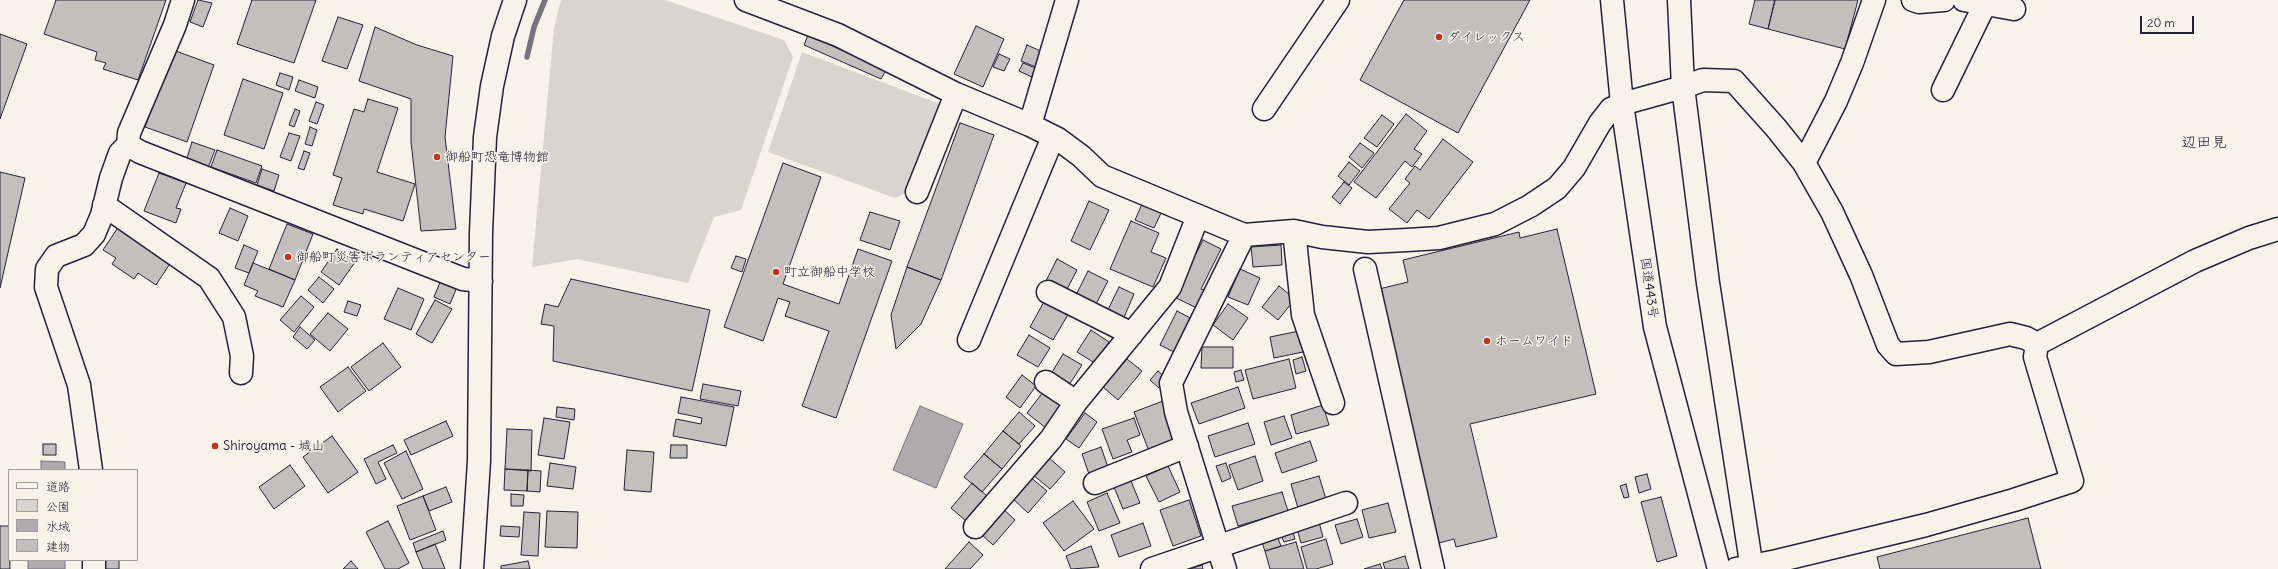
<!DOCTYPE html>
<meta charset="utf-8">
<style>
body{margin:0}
#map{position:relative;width:2278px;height:569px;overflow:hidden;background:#f7f3e8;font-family:Delius,"Klee One",sans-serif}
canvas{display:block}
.legend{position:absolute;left:8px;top:469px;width:130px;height:92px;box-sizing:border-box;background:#f7f3e8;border:1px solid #a29fa3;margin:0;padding:5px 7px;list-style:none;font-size:12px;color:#22223b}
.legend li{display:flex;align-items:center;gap:8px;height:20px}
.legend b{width:20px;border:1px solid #a29fa3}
.scale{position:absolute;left:2140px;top:16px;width:54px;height:18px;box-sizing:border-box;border:2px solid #22223b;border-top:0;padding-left:5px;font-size:12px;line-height:14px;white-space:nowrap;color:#22223b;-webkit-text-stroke:3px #f7f3e8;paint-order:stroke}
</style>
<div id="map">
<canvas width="2278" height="569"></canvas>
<ul class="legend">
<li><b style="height:5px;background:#f7f3e8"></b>道路</li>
<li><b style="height:11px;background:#d8d5cf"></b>公園</li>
<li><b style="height:11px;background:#aeabad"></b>水域</li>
<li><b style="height:11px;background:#c2bfbd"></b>建物</li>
</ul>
<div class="scale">20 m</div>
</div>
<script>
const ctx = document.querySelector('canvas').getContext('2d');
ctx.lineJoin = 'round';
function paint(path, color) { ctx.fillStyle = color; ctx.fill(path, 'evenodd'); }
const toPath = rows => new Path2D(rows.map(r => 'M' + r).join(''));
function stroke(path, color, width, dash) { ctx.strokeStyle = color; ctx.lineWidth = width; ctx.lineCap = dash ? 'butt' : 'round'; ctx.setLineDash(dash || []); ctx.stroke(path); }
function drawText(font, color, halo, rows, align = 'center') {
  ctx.font = font + ' Delius,"Klee One",sans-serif'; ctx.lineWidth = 3; ctx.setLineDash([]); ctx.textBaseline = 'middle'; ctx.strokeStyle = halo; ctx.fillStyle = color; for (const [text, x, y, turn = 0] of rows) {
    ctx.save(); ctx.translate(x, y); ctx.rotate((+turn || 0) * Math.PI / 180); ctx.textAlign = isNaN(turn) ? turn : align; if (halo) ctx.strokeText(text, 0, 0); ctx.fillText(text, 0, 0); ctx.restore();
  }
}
paint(toPath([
 [561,0,665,0,784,40,793,57,741,210,714,217,688,283,577,259,532,267,554,28],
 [802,52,940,104,910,191,895,198,768,152]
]), '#d8d5cf');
const water = toPath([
 [920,406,963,424,936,488,893,470,920,406],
 [41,461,65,462,65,470,41,470,41,461],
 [28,560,65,560,65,569,28,569,28,560]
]);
paint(water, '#aeabad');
stroke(water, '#76747f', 1);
stroke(toPath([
 [527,57,534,27,545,0]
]), '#76747f', 5.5);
const building = toPath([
 [56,0,166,0,138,80,103,69,106,63,95,60,97,52,44,34,56,0],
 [198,0,212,3,203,27,190,22,198,0],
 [252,0,316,0,294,63,237,44,252,0],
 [1404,0,1530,0,1458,133,1360,80,1404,0],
 [1755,0,1775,0,1768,29,1749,24,1755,0],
 [1775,0,1858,0,1845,49,1768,29,1775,0],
 [338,17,363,25,347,69,322,61,338,17],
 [976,26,1004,39,983,87,954,74,976,26],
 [375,27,417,45,453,56,445,137,456,229,421,231,411,142,411,99,359,81,375,27],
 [0,34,27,44,0,119,0,34],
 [808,35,886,70,881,79,804,45,808,35],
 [1027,45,1043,52,1036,67,1021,61,1027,45],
 [173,50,214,65,187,142,145,127,173,50],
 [999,54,1010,59,1004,71,993,67,999,54],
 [1023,63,1038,69,1034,78,1019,71,1023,63],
 [280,73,293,77,289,90,276,85,280,73],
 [243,79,283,93,264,149,224,135,243,79],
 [299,80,318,87,315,98,295,91,299,80],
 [368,99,398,108,377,172,415,184,403,221,364,209,363,214,333,205,342,178,333,175,354,109,364,112,368,99],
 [316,102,324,105,317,124,309,121,316,102],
 [295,109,300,111,294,127,289,125,295,109],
 [1406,114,1427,131,1414,149,1422,154,1412,167,1405,161,1376,198,1354,182,1406,114],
 [1382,115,1394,124,1377,147,1364,138,1382,115],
 [960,123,994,135,941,280,907,267,960,123],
 [310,127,317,130,312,146,305,144,310,127],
 [289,133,300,136,291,161,280,157,289,133],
 [1443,139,1473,162,1429,219,1417,210,1407,223,1389,209,1410,183,1405,179,1415,166,1420,170,1443,139],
 [192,142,215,150,208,168,186,161,192,142],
 [1360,143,1374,153,1362,168,1349,157,1360,143],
 [217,150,262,166,256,183,211,167,217,150],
 [304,151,310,153,304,170,298,168,304,151],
 [1349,162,1360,171,1349,185,1338,176,1349,162],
 [783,163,821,177,783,284,839,304,858,249,892,261,836,418,802,406,829,331,785,316,790,302,778,298,763,341,724,327,783,163],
 [262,169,279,175,274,191,257,185,262,169],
 [0,172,25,178,0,288,0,172],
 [159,173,186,183,176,208,181,209,176,223,144,211,159,173],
 [1344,182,1352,188,1340,204,1332,197,1344,182],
 [1089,201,1109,210,1090,250,1071,241,1089,201],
 [1142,204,1161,213,1154,228,1135,220,1142,204],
 [230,208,248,216,238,241,219,233,230,208],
 [870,212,900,221,890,250,860,240,870,212],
 [1131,221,1159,233,1151,252,1166,258,1153,287,1110,269,1131,221],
 [121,223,173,259,156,285,138,273,134,279,112,264,116,258,103,250,121,223],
 [287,224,313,234,295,280,269,269,287,224],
 [1557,229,1596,394,1470,424,1497,537,1456,547,1454,539,1439,543,1379,289,1408,282,1403,260,1519,232,1520,238,1557,229],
 [1203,240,1221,249,1201,289,1212,294,1203,311,1174,297,1203,240],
 [244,245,258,251,249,273,235,268,244,245],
 [1281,245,1282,265,1253,267,1251,247,1281,245],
 [337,249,355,262,339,285,321,272,337,249],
 [736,256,746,259,742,272,731,268,736,256],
 [1057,259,1077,270,1065,293,1045,283,1057,259],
 [253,263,295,280,283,307,255,296,258,291,244,285,253,263],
 [907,267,941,280,921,324,896,349,891,315,907,267],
 [1240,269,1260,278,1248,305,1228,297,1240,269],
 [1088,271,1108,281,1095,306,1075,297,1088,271],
 [319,277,334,289,323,303,308,290,319,277],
 [571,279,710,310,692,391,553,361,554,326,541,324,545,304,558,307,571,279],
 [441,280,457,287,450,304,434,297,441,280],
 [1279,286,1295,299,1278,320,1262,307,1279,286],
 [1119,287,1134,294,1122,322,1106,314,1119,287],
 [398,288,424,299,411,330,384,319,398,288],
 [301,296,314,307,294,332,280,320,301,296],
 [435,300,452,309,432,343,416,334,435,300],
 [1045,300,1069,313,1053,340,1030,327,1045,300],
 [348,301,361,305,357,316,344,312,348,301],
 [1228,304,1248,318,1233,340,1213,325,1228,304],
 [1177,311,1194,320,1176,353,1160,345,1177,311],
 [328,313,348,329,330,351,310,334,328,313],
 [300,327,315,340,307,349,293,337,300,327],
 [1091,330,1109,342,1095,363,1077,352,1091,330],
 [1299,331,1303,352,1274,358,1270,337,1299,331],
 [1029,335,1050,348,1038,367,1017,355,1029,335],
 [383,343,401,367,369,391,351,367,383,343],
 [1202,347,1233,347,1233,368,1201,368,1202,347],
 [1063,354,1082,365,1069,385,1051,374,1063,354],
 [1302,357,1306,371,1296,374,1293,360,1302,357],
 [1127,359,1142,371,1118,400,1103,387,1127,359],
 [1289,359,1296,388,1253,399,1245,370,1289,359],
 [348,367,366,391,338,412,320,387,348,367],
 [1241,370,1244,380,1236,382,1234,372,1241,370],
 [1158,371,1167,379,1159,388,1150,380,1158,371],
 [1022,375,1036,386,1020,408,1006,397,1022,375],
 [703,384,741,391,738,406,700,399,703,384],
 [1238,387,1245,408,1199,424,1191,403,1238,387],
 [1044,391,1063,406,1046,428,1027,413,1044,391],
 [681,397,734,407,726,446,673,436,676,419,701,424,702,418,678,413,681,397],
 [1163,401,1179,444,1150,454,1134,412,1163,401],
 [1323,405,1329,425,1296,434,1291,415,1323,405],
 [557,407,575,409,574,420,556,417,557,407],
 [1019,412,1035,426,1019,444,1003,431,1019,412],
 [1085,413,1097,422,1079,448,1066,439,1085,413],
 [1284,416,1292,438,1271,445,1264,422,1284,416],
 [544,418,570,422,564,459,538,455,544,418],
 [1134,418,1140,435,1127,440,1132,452,1113,459,1102,429,1134,418],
 [446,421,453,436,411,455,404,440,446,421],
 [1248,423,1255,444,1215,457,1208,436,1248,423],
 [507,429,532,430,531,471,505,469,507,429],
 [1003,431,1021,446,1002,469,984,454,1003,431],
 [332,436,358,472,328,493,303,457,332,436],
 [1310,441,1317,461,1282,473,1275,453,1310,441],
 [43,444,56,444,56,455,43,455,43,444],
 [393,445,397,453,378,462,386,479,376,484,364,459,393,445],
 [671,445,687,445,687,458,670,458,671,445],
 [1101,447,1109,470,1090,477,1082,454,1101,447],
 [627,450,654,452,651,492,624,490,627,450],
 [406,451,423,489,402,499,384,463,406,451],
 [984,454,1002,469,982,492,964,477,984,454],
 [1047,456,1065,472,1050,489,1032,474,1047,456],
 [1255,456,1263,481,1238,490,1229,465,1255,456],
 [550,463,576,467,573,489,547,486,550,463],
 [1226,463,1231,478,1222,482,1216,466,1226,463],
 [290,465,305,486,274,509,259,487,290,465],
 [1168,466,1180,492,1159,502,1146,476,1168,466],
 [505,469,528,470,527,491,504,490,505,469],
 [528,470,541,471,540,492,527,491,528,470],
 [1647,474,1651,489,1639,493,1635,477,1647,474],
 [1029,476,1047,491,1028,513,1011,497,1029,476],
 [1319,476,1326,499,1298,508,1291,484,1319,476],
 [1131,481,1140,503,1123,509,1114,487,1131,481],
 [972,483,987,496,966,521,951,508,972,483],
 [1626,484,1629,497,1624,498,1620,486,1626,484],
 [446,487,452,502,429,511,423,496,446,487],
 [1282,492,1288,511,1238,526,1232,506,1282,492],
 [1107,493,1120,523,1099,531,1087,502,1107,493],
 [511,494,524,495,523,506,511,506,511,494],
 [423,496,436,530,410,540,397,506,423,496],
 [1661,497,1677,556,1657,562,1641,502,1661,497],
 [1189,500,1201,536,1173,546,1160,510,1189,500],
 [1073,501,1094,529,1064,551,1043,523,1073,501],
 [1388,503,1396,532,1369,538,1362,510,1388,503],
 [1002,508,1015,520,993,545,980,533,1002,508],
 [547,511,578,512,577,548,545,547,547,511],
 [524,512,540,513,538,556,521,555,524,512],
 [2028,518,2041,569,1880,569,1877,557,2028,518],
 [1357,519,1363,537,1341,544,1335,525,1357,519],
 [388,521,409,563,398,569,385,569,366,532,388,521],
 [1319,522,1323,537,1301,543,1297,529,1319,522],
 [1143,523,1151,546,1119,557,1111,535,1143,523],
 [0,526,9,526,10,569,0,569,0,526],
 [501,526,520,527,519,537,500,536,501,526],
 [443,531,446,540,416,552,413,543,443,531],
 [1293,532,1295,539,1284,542,1281,535,1293,532],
 [1277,536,1281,546,1265,551,1261,540,1277,536],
 [1326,539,1333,564,1316,569,1307,569,1301,547,1326,539],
 [969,542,983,555,970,569,945,569,969,542],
 [1296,542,1304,569,1270,569,1265,551,1296,542],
 [435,544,445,569,423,569,416,552,435,544],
 [1091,546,1099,567,1071,569,1066,556,1091,546],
 [1405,556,1409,569,1385,569,1383,563,1405,556],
 [100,560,119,560,119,569,100,569,100,560],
 [351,561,358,569,343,569,351,561],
 [528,561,530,569,501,569,501,566,528,561],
 [1380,564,1382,569,1364,569,1380,564],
 [1202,565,1203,569,1189,569,1202,565]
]);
paint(building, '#c2bfbd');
stroke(building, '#22223b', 1);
const minor = toPath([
 [746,0,838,35,956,94,1030,125,1058,139,1081,156,1102,176,1244,235,1294,231,1322,237,1368,242,1407,240,1439,238,1495,224,1530,206,1557,188,1574,168,1600,123,1611,109,1622,104],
 [1913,0,1919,2,1944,0],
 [1964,0,2014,9],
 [1683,87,1703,80,1734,81,1776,128,1804,163,1832,212,1861,275,1888,345,1896,354,1929,352,2010,334,2026,338,2037,344,2195,261,2249,238,2278,229],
 [1943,90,1985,4],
 [1264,109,1338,0],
 [1030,125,1067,0],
 [128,145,140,152,463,279,481,281],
 [1804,163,1836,101,1852,63,1874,0],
 [917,192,956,94],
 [104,205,209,278,234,317,242,356,241,373],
 [1294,231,1303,315,1333,403],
 [1365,269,1433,569],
 [1048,292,1132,334],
 [969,340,1053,137],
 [1046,382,1076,402],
 [91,470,79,385,46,287,47,269,56,256,84,245,94,234,102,215,111,178,120,153,128,145,129,133,175,25,183,0],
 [1095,483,1187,446],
 [975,527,1051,439,1076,402,1170,287,1198,216],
 [94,560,94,569],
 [472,569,479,461,481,233,485,137,492,86,503,36,515,0],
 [1152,569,1346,503],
 [1225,569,1176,412,1171,383,1244,235],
 [1736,569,1777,561,1926,525,2014,500,2072,481,2035,357,2037,344]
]);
const highway = toPath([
 [1612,0,1622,104,1655,327,1719,569],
 [1679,0,1683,87,1708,283,1752,569],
 [1622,104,1683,87]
]);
stroke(minor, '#22223b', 25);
stroke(highway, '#22223b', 25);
stroke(minor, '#f7f3e8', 22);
stroke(highway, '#f7f3e8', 22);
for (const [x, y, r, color] of [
 [1439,37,4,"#c8321e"],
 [437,157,4,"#c8321e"],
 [288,257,4,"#c8321e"],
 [776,272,4,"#c8321e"],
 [1487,341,4,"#c8321e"],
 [215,446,4,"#c8321e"]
]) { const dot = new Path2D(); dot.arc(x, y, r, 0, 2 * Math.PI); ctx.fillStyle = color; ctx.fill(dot); stroke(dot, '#f7f3e8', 1.5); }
drawText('13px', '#22223b', '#f7f3e8', [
 ["ダイレックス",1447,37],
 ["御船町恐竜博物館",445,157],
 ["御船町災害ボランティアセンター",296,257],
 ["町立御船中学校",784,272],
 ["ホームワイド",1495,341],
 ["Shiroyama - 城山",223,446]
], 'left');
drawText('13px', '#22223b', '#f7f3e8', [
 ["国道443号",1649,288,82]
]);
drawText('15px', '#22223b', '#f7f3e8', [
 ["辺田見",2204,143]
]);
</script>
